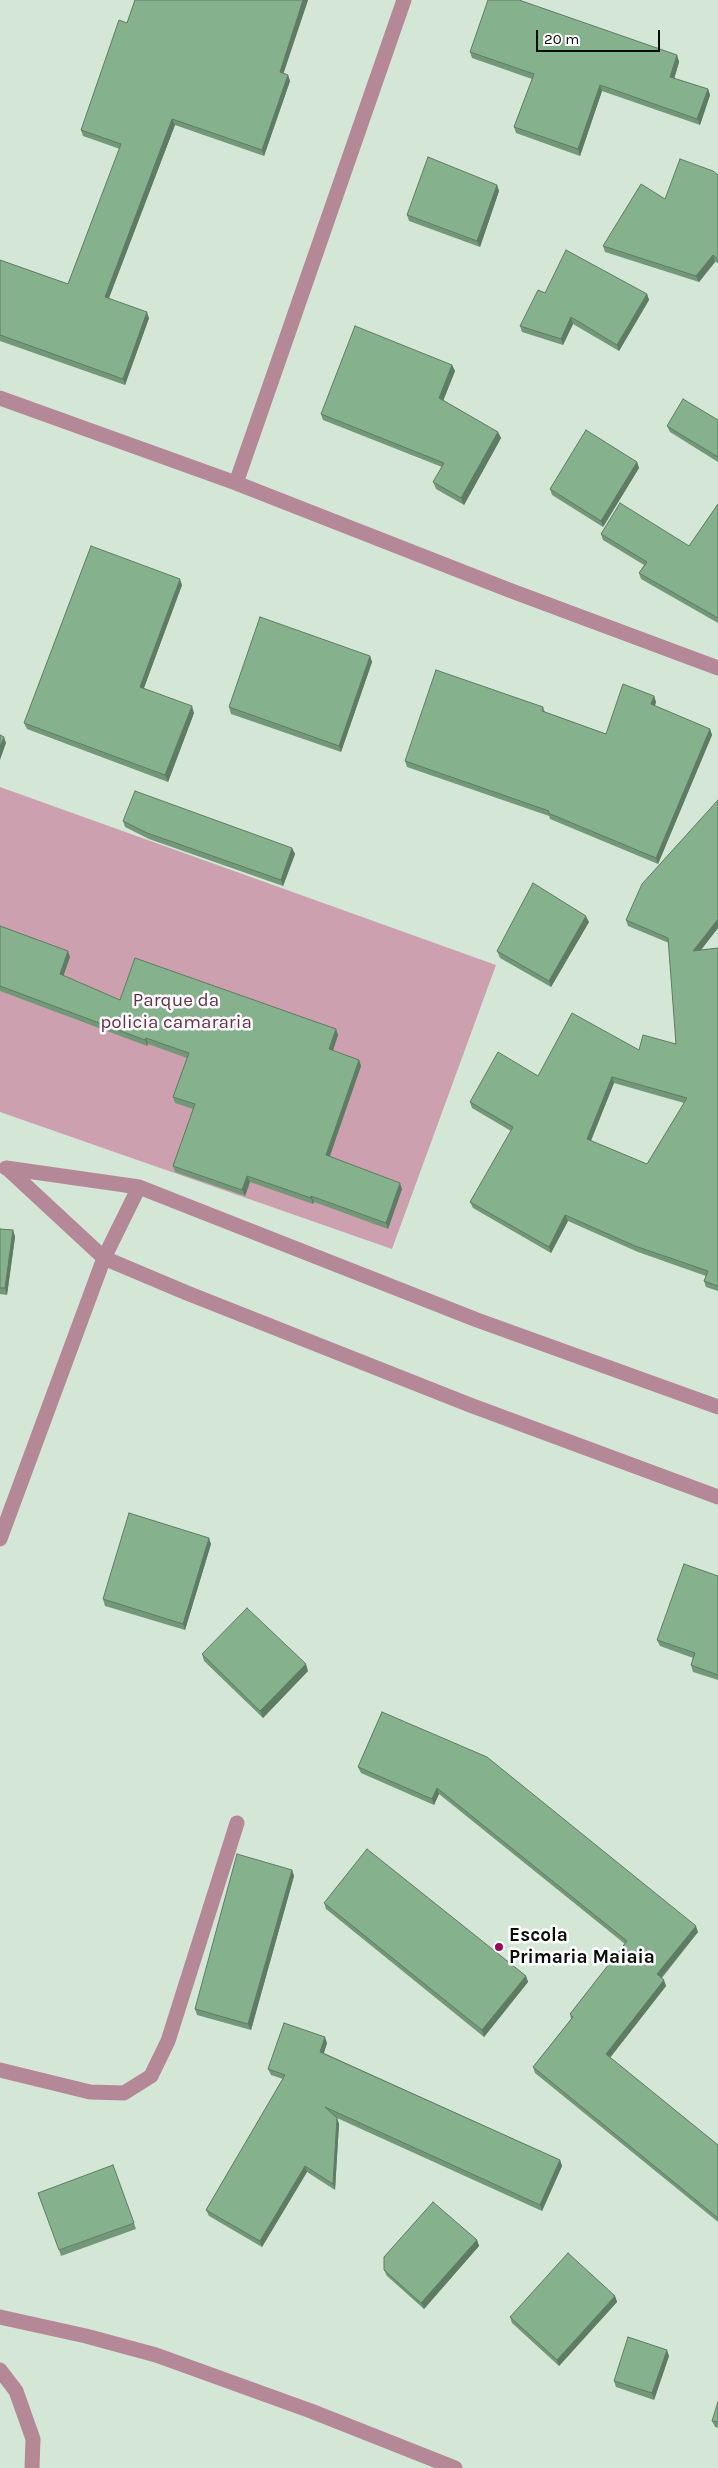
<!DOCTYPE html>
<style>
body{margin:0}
#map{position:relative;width:718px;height:2468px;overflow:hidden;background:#d4e7d7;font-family:Karla,sans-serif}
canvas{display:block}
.scale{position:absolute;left:536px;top:30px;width:124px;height:22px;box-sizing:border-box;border:2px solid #080f09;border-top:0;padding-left:6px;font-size:15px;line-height:18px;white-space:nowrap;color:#080f09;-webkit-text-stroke:4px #fff;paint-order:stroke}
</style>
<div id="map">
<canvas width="718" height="2468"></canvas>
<div class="scale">20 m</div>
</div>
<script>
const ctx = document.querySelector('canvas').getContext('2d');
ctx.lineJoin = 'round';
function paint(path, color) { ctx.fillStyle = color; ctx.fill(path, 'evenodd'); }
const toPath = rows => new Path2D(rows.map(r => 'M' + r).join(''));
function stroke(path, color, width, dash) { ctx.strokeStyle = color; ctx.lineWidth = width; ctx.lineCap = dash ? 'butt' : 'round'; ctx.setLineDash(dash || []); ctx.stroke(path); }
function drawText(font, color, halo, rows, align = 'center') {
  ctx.font = font + ' Karla,sans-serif'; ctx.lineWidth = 5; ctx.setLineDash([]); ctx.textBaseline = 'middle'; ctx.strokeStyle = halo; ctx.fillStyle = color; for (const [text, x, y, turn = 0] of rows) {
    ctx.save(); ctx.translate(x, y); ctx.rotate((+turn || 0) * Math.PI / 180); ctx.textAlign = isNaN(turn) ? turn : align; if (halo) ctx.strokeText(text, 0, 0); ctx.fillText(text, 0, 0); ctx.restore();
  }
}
paint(toPath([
 [0,787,496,965,392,1249,0,1112]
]), '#cca0af');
stroke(toPath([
 [0,398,236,483,509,590,718,668],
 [236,483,404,0],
 [6,1168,139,1187,477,1320,718,1407],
 [8,1169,104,1258,187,1293,470,1405,718,1497],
 [0,1539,104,1258,139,1187],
 [0,2070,90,2092,124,2093,151,2076,168,2041,237,1823],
 [0,2317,86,2336,156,2355,311,2411,455,2468],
 [0,2370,16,2391,33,2439,32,2468]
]), '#b58897', 15);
paint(toPath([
 [135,0,308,0,283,73,288,75,290,81,264,156,175,125,109,298,149,318,125,385,0,341,0,260,68,284,120,149,83,136,81,130,127,23],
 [470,52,677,55,679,62,674,78,708,89,710,95,700,125,602,91,580,156,516,133,514,127,532,79,472,58],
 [718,175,718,263,715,262,699,282,605,252,603,246,665,199],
 [497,185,499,191,480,247,409,221,407,215],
 [545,293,647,294,649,300,619,351,573,324,563,345,522,332,520,326],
 [452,365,455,371,443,400,498,432,501,438,464,505,436,489,433,482,442,467,323,420,321,414],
 [718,420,718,462,670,432,667,426],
 [637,462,639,468,603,527,552,495,550,489],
 [718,504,718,623,641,579,639,573,644,565,603,540,601,534,689,546],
 [182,585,144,688,194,713,168,782,27,729,24,723],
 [370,656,372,662,341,752,231,714,229,707],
 [654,696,656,702,655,706,710,729,712,735,658,864,550,819,549,816,407,767,405,761,543,707,545,712,606,734],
 [718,800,718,928,700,950,718,948,718,1291,706,1287,704,1281,706,1276,638,1252,568,1221,551,1253,473,1208,470,1202,511,1131,472,1108,470,1102,538,1076,639,1050,676,1044,669,943,628,926,626,920],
 [614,1083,684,1103,647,1164,591,1141],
 [123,821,292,848,295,854,283,886,149,839,125,827],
 [589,922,551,987,500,958,497,951],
 [0,926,70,957,63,976,120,1000,336,1029,338,1035,333,1051,359,1060,361,1066,330,1156,402,1189,388,1229,314,1202,313,1204,250,1182,245,1196,175,1172,173,1166,193,1109,175,1103,173,1097,187,1058,148,1044,147,1046,0,991],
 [0,1229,13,1230,15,1237,7,1295,0,1294],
 [211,1544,185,1630,105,1606,103,1599],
 [718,1576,718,1680,693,1672,691,1665,693,1658,660,1646,657,1640],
 [202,1654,308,1671,263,1718,204,1661],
 [382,1712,698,1932,662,1978,666,1986,610,2058,718,2145,718,2222,535,2073,533,2067,571,2019,570,2014,625,1944,439,1794,434,1805,361,1773,358,1767],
 [292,1870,294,1876,251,2030,197,2015,195,2009],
 [324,1903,526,1976,528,1982,484,2037,326,1909],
 [327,2043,324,2053,560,2160,562,2166,542,2211,337,2118,339,2124,335,2190,307,2172,262,2247,209,2216,206,2210,283,2079,271,2075,268,2069],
 [134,2223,136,2229,61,2256,59,2250],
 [477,2240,479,2246,424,2309,387,2276,384,2270],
 [615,2296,617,2302,559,2366,512,2323,510,2317],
 [669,2356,654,2400,616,2387,614,2381],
 [718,2402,718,2428,715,2427,712,2421]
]), '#739879');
paint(toPath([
 [303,0,308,0,282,78,280,72],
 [677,55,679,62,673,83,670,77],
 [288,75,290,81,264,156,262,150],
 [600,85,602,91,580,156,578,149],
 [708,89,710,95,700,125,697,119],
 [172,119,175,125,107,303,105,297],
 [497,185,499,191,480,247,477,241],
 [713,255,715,262,699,282,696,276],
 [647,294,649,300,619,351,617,345],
 [147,312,149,318,125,385,123,379],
 [571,317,573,324,563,345,561,339],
 [452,365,455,371,442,404,439,398],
 [498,432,501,438,464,505,461,498],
 [637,462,639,468,603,527,601,521],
 [180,579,182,585,142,693,140,687],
 [370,656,372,662,341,752,339,746],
 [654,696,656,702,653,710,651,704],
 [192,706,194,713,168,782,165,775],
 [710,729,712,735,658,864,656,858],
 [4,737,6,743,0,760,0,747],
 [292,848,295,854,283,886,281,880],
 [586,916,589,922,551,987,549,981],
 [718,919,718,928,695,958,693,951],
 [68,951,70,957,62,980,60,974],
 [336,1029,338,1035,331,1056,329,1049],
 [146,1038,148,1044,147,1046,145,1040],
 [359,1060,361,1066,328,1161,326,1155],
 [612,1077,614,1083,589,1145,587,1139],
 [247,1176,250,1182,245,1196,242,1190],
 [400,1183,402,1189,388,1229,386,1223],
 [311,1196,314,1202,313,1204,311,1198],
 [565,1215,568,1221,551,1253,549,1247],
 [13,1230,15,1237,7,1295,5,1288],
 [209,1538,211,1544,185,1630,183,1624],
 [306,1664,308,1671,263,1718,260,1711],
 [437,1788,439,1794,434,1805,432,1799],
 [292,1870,294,1876,251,2030,248,2024],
 [696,1926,698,1932,659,1980,657,1974],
 [526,1976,528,1982,484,2037,482,2030],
 [664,1980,666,1986,608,2060,606,2054],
 [325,2037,327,2043,322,2058,320,2052],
 [337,2118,339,2124,335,2190,333,2184],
 [560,2160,562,2166,542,2211,540,2205],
 [305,2166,307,2172,262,2247,260,2241],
 [477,2240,479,2246,424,2309,421,2303],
 [615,2296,617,2302,559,2366,557,2360],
 [667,2350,669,2356,654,2400,652,2393]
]), '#5e7c63');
const building = toPath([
 [135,0,303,0,280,72,288,75,262,150,172,119,105,297,147,312,123,379,0,335,0,260,68,284,121,144,81,130,119,20,127,23,135,0],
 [488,0,519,0,677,55,670,77,708,89,697,119,600,85,578,149,514,127,534,74,470,52,488,0],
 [428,157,497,185,477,241,407,215,428,157],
 [680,159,713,171,718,175,718,259,713,255,696,276,603,246,641,184,665,199,680,159],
 [566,250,647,294,617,345,571,317,561,339,520,326,538,290,545,293,566,250],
 [355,326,452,365,439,398,498,432,461,498,433,482,444,463,321,414,355,326],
 [683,399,718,420,718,457,667,426,683,399],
 [586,430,637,462,601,521,550,489,586,430],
 [620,503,689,546,718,504,718,618,639,573,647,562,601,534,620,503],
 [91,546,180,579,140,687,192,706,165,775,24,723,91,546],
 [260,617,370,656,339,746,229,707,260,617],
 [436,670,543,707,542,711,606,734,623,684,654,696,651,704,710,729,656,858,548,813,549,811,405,761,436,670],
 [0,735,4,737,0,747,0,735],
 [135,791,292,848,281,880,147,833,123,821,135,791],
 [718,800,718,919,693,951,718,948,718,1286,704,1281,708,1271,635,1246,565,1215,549,1247,470,1202,513,1127,470,1102,498,1052,538,1076,572,1013,639,1050,643,1035,676,1044,668,938,626,920,642,884,718,800],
 [612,1077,687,1098,647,1164,587,1139,612,1077],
 [533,883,586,916,549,981,497,951,533,883],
 [0,926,68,951,60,974,120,1000,135,958,336,1029,329,1049,359,1060,326,1155,400,1183,386,1223,311,1196,311,1198,247,1176,242,1190,173,1166,195,1104,173,1097,189,1053,146,1038,145,1040,0,986,0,926],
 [0,1229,13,1230,5,1288,0,1288,0,1229],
 [129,1513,209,1538,183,1624,103,1599,129,1513],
 [684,1564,718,1576,718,1675,691,1665,695,1653,657,1640,684,1564],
 [247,1608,306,1664,260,1711,202,1654,247,1608],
 [382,1712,487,1757,696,1926,657,1974,664,1980,606,2054,718,2145,718,2218,533,2067,573,2017,570,2014,627,1941,437,1788,432,1799,358,1767,382,1712],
 [367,1849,526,1976,482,2030,324,1903,367,1849],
 [237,1854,292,1870,248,2024,195,2009,237,1854],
 [284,2023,325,2037,320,2052,560,2160,540,2205,325,2107,337,2118,333,2184,305,2166,260,2241,206,2210,285,2075,268,2069,284,2023],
 [113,2165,134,2223,59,2250,38,2193,113,2165],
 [433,2202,477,2240,421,2303,384,2270,384,2257,433,2202],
 [568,2253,615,2296,557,2360,510,2317,568,2253],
 [628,2337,667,2350,652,2393,614,2381,628,2337],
 [718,2402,718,2422,712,2421,718,2402]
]);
paint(building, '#86b18d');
stroke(building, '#5e7c63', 1);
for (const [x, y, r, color] of [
 [499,1947,5,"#9c0b59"]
]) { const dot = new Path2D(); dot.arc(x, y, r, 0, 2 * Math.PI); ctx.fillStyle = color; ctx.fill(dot); stroke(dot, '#fff', 2); }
drawText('19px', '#6e2c47', '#fff', [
 ["Parque da",176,1001],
 ["policia camararia",176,1023]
]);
drawText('bold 19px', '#080f09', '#fff', [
 ["Escola",509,1936],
 ["Primaria Maiaia",509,1958]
], 'left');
</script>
